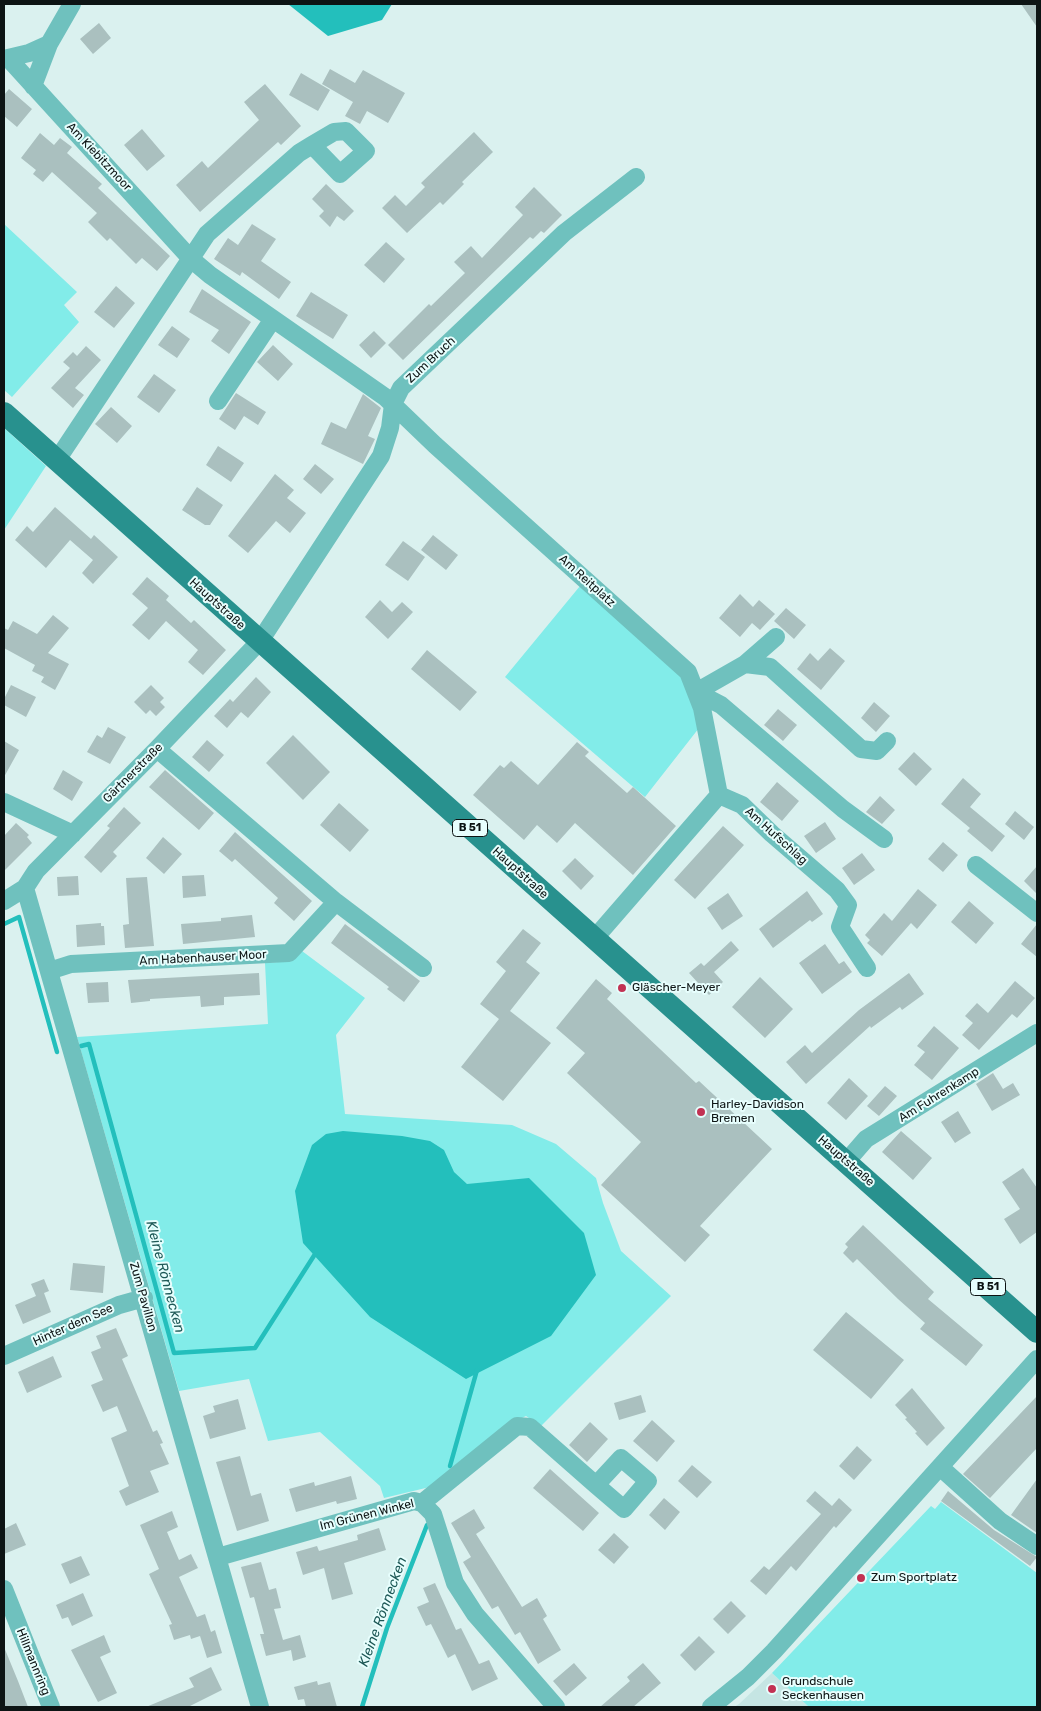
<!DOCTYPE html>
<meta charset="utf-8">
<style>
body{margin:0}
#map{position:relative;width:1041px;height:1711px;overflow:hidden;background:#daf1ef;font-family:Rubik,sans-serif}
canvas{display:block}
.frame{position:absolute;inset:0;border:5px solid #0d1414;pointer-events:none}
</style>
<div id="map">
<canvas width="1041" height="1711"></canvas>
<div class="frame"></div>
</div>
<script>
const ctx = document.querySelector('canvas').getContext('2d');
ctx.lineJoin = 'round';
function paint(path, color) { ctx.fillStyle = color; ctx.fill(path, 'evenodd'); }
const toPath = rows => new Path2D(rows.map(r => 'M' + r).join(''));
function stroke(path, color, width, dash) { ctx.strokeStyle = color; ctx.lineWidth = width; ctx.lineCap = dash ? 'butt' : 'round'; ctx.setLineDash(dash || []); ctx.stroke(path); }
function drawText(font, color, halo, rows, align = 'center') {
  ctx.font = font + ' Rubik,sans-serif'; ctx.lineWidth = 4; ctx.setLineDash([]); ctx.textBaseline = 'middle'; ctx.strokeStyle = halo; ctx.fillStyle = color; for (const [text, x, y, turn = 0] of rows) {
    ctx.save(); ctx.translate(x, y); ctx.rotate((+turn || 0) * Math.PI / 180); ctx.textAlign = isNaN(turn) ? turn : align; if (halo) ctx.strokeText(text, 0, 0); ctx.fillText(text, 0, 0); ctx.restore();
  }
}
paint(toPath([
 [772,1673,809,1707,734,1707,739,1704]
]), '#c5e5e3');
paint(toPath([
 [4,224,77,292,64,305,79,322,12,397,4,390],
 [4,428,46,466,4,530],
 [580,586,686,678,699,728,645,797,505,677],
 [302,951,365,998,336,1035,345,1114,512,1125,556,1144,596,1178,603,1203,621,1251,671,1296,541,1426,526,1416,505,1426,434,1486,384,1498,380,1486,320,1432,268,1441,249,1379,179,1391,77,1037,268,1024,265,963,292,961],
 [941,1502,1037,1573,1037,1707,809,1707,772,1673,931,1506,935,1509]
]), '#82ece9');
paint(toPath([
 [288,4,392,4,382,20,328,36],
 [343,1131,402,1136,430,1141,444,1150,454,1172,467,1184,529,1178,584,1233,596,1275,551,1336,466,1379,370,1317,303,1243,295,1191,312,1145,326,1134]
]), '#23bfbc');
stroke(toPath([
 [4,924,19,917,57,1052],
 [81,1046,89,1044,174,1353,255,1348,317,1251],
 [450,1466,477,1370],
 [362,1707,387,1628,427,1525]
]), '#23bfbc', 4.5);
paint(toPath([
 [1021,4,1037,4,1037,27],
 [99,23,111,38,93,54,80,39],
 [330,69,355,83,363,70,405,93,388,123,367,111,360,124,345,116,353,102,322,84],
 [301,73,330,90,318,111,289,95],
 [265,84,301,126,281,145,278,142,200,212,176,185,202,161,208,168,259,120,244,102],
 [9,89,32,109,17,127,4,116,4,95],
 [142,129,165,156,147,171,124,145],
 [474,132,493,152,462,182,464,184,443,205,440,202,407,233,382,208,395,195,406,206,425,187,421,183],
 [40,133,54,145,60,138,72,147,67,153,102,184,98,188,170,256,157,271,142,258,136,264,110,238,107,241,88,222,97,213,52,172,43,182,33,174,36,170,21,158],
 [326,184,354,211,344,221,337,216,330,227,319,216,324,211,312,199],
 [534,187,562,215,544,233,541,231,533,239,530,237,403,360,388,345,429,304,431,306,465,273,454,262,471,246,482,258,523,215,515,207],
 [252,224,276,239,261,261,291,282,279,299,242,272,240,276,214,259,228,238,238,245],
 [386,242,405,259,384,283,364,265],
 [116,286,135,303,114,328,94,312],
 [202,289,251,322,229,354,211,341,219,330,189,312],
 [311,292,348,315,333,339,296,316],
 [172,326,190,339,177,358,158,345],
 [374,331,386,343,371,358,359,345],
 [273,345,293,364,278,381,257,362],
 [86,346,101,360,75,388,84,395,73,408,51,388,70,368,63,362,73,352,77,356],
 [154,374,176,390,159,413,137,397],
 [236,393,266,412,258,425,244,416,235,430,219,419],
 [363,394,381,408,368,436,375,439,363,464,321,444,331,422,346,429],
 [111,407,132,426,117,443,95,424],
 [218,446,244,463,231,482,206,465],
 [315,464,334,479,321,494,303,479],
 [275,474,294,490,287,498,306,513,290,533,276,521,248,553,228,536],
 [197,487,223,505,210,525,205,525,182,510],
 [55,507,91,539,94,535,118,557,93,584,82,573,93,560,70,540,46,568,15,540,27,526,33,532],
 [433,535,458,555,446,570,421,550],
 [403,541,425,557,408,581,385,565],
 [147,577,169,596,166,600,191,623,194,620,226,650,203,675,188,662,198,650,166,621,149,640,132,625,148,608,132,594],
 [740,594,753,607,759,600,775,614,760,630,752,623,740,637,719,618],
 [380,600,392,612,402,602,413,612,388,639,365,617],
 [786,608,806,625,794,639,774,621],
 [53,615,69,628,48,653,69,664,55,690,41,682,44,677,32,671,35,665,4,648,4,628,8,630,13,621,37,634],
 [830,648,845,661,821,690,797,669,810,653,818,661],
 [427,650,477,692,460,711,411,669],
 [256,677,271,692,248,718,241,712,227,728,214,716,230,699,233,702],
 [11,685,36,697,26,717,4,705,4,699],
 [151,685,164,698,160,702,165,707,156,716,150,710,146,714,134,702],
 [874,702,890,716,876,732,861,718],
 [778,709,797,725,783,741,764,725],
 [108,727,126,737,110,764,87,752,97,735,102,738],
 [293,735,330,772,303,800,266,763],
 [207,740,224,755,209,772,192,757],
 [4,741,19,750,4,777],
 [577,742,589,752,585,756,627,793,633,787,676,826,633,875,575,823,557,843,537,825,524,840,473,795,500,765,504,768,511,761,538,785],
 [914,752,932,769,916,786,898,769],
 [63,770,83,782,72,801,53,789],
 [165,770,214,813,199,830,149,787],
 [963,778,981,794,970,807,1005,836,992,852,967,831,970,828,941,804],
 [777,782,799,801,782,821,760,802],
 [880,796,895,810,882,824,866,812],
 [339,803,369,830,350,852,320,825],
 [124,807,141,823,113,852,117,856,101,873,84,857,110,828,107,826],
 [1015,811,1034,827,1024,840,1005,824],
 [825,822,836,839,816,853,804,836],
 [16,823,29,835,27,837,32,843,4,871,4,836],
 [723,826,744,845,695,899,674,880],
 [235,832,312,901,294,921,274,903,278,898,235,859,232,862,219,851],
 [163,837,182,854,164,874,146,858],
 [943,842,958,855,943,872,928,859],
 [862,853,875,870,854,885,842,868],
 [575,858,594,876,581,890,562,871],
 [1037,866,1037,894,1024,881],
 [204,875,206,896,183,898,182,876],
 [78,876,79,895,58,896,57,877],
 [147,877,154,946,125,948,123,925,129,924,126,878],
 [918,889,937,905,917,929,911,923,882,956,867,943,870,940,865,935,884,913,892,921],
 [807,891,823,914,812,922,810,920,773,948,759,929],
 [728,893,743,916,722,930,707,908],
 [969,901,994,923,976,944,951,922],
 [252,915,255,937,183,944,181,924,221,921,221,918],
 [101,923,101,926,104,926,105,945,77,947,76,925],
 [345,924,420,981,404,1002,387,989,389,987,331,943],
 [1037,924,1037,957,1021,944],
 [523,929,541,943,526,962,540,973,510,1011,551,1043,503,1101,461,1067,499,1019,480,1004,506,971,496,962],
 [731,941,739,950,714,972,723,982,709,995,689,973,701,963,704,966],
 [825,944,839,964,844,961,852,972,822,994,799,963],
 [259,973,260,995,224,997,224,1005,201,1007,200,996,150,999,150,1001,131,1003,128,980],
 [909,973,924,994,902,1010,900,1007,871,1028,870,1026,806,1084,786,1062,805,1045,812,1053,859,1010],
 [760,977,793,1009,765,1038,732,1007],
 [596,979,612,993,607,999,696,1083,699,1081,772,1149,700,1226,710,1235,685,1262,601,1185,641,1142,567,1073,585,1053,556,1028],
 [1015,981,1035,998,1017,1018,1012,1014,979,1050,962,1035,973,1023,965,1016,977,1003,988,1013],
 [108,982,109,1002,88,1003,86,983],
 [934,1026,959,1048,932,1080,914,1065,925,1052,917,1046],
 [993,1073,1003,1089,1013,1083,1020,1095,992,1111,976,1084],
 [849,1078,868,1096,846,1120,827,1103],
 [885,1086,897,1096,879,1116,867,1106],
 [958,1111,971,1133,955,1143,941,1122],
 [901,1131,932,1158,913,1180,882,1152],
 [1023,1168,1037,1188,1037,1232,1020,1244,1004,1219,1020,1209,1002,1182],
 [863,1225,934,1292,928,1299,983,1345,966,1366,920,1329,925,1323,898,1299,857,1259,853,1263,843,1253,848,1247,845,1244],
 [73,1263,105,1266,103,1293,70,1290],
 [44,1279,49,1291,44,1293,51,1312,23,1324,15,1305,36,1296,31,1284],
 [846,1312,904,1360,871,1399,813,1350],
 [116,1328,128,1356,122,1359,153,1432,157,1430,163,1443,160,1444,169,1464,150,1471,159,1492,126,1506,119,1491,129,1486,111,1438,127,1431,117,1406,103,1412,91,1385,103,1380,91,1352,101,1348,96,1336],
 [53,1356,62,1377,27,1393,18,1372],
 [912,1388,945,1428,927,1446,915,1433,917,1432,905,1419,907,1418,895,1405],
 [641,1395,646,1412,619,1420,614,1403],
 [1037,1396,1037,1448,990,1498,963,1474],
 [238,1399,246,1429,210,1439,203,1416,215,1412,213,1406],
 [652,1420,675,1441,657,1462,633,1441],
 [590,1422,608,1439,587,1462,569,1445],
 [857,1446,872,1460,854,1480,839,1466],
 [240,1456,251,1496,261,1493,269,1521,237,1531,216,1462],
 [692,1465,712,1482,697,1498,678,1481],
 [550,1469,599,1513,583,1531,533,1488],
 [351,1476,357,1499,337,1504,336,1501,296,1512,289,1489,314,1482,315,1486],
 [1037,1479,1037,1533,1011,1515],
 [815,1491,832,1506,839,1498,852,1510,836,1528,834,1526,796,1571,791,1566,766,1595,750,1581,764,1566,769,1570,821,1514,806,1501],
 [948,1491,994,1530,1037,1557,1030,1566,941,1501],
 [664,1498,680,1512,665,1530,649,1515],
 [474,1509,485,1528,476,1534,522,1607,537,1598,547,1616,543,1619,561,1650,538,1664,520,1632,515,1635,498,1606,492,1609,463,1562,471,1557,451,1523],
 [172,1511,178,1527,167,1532,179,1560,191,1554,198,1568,179,1577,197,1617,205,1614,211,1632,215,1630,222,1653,207,1658,200,1636,191,1639,190,1635,174,1640,169,1625,172,1624,149,1574,159,1569,140,1525],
 [16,1523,26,1545,4,1554,4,1529],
 [379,1528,386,1550,344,1563,353,1594,332,1600,324,1568,303,1575,296,1552,317,1546,319,1551,358,1540,357,1535],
 [614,1533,629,1547,614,1564,598,1550],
 [81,1556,90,1575,70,1584,61,1564],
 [261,1562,269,1590,276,1588,281,1608,274,1609,283,1640,300,1635,306,1657,293,1661,291,1650,266,1656,260,1634,264,1634,254,1597,250,1598,241,1567],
 [435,1583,456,1630,461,1628,479,1664,489,1660,498,1679,472,1691,455,1654,448,1658,431,1624,426,1626,417,1607,429,1602,423,1588],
 [83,1593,93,1616,72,1626,68,1617,62,1619,56,1605],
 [731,1601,746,1616,728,1634,713,1619],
 [104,1635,111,1652,100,1657,117,1693,98,1702,71,1650],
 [699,1636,715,1652,695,1671,680,1655],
 [4,1647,18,1681,28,1707,4,1707],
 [574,1663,587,1678,566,1696,553,1681],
 [643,1663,661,1683,633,1707,600,1707,630,1681,627,1677],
 [211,1667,222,1690,188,1707,146,1707,194,1687,189,1678],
 [317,1681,318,1685,330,1682,337,1707,306,1707,304,1699,298,1700,294,1687]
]), '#aac0bf');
stroke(toPath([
 [8,58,29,53,49,44,72,4],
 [4,59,8,58,191,259,210,275,385,397,435,445,688,672,702,708,719,795],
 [33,86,49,44],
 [218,401,273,319],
 [57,460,207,234,299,153,312,145,334,132,346,131,366,151,340,174,312,145],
 [745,664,770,667,861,749,877,751,887,741],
 [696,692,721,705,843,809,884,839],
 [696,692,745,664,776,637],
 [157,749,336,902,423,968],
 [719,795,742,805,772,834,837,890,848,905,840,927,867,968],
 [4,802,73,834],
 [976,865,1037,913],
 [25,888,260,1707],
 [4,901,25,888,36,871,157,749,260,641,381,456,390,428,393,404,401,388,564,233,636,177],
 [594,939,719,795],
 [49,971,71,964,289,953,336,902],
 [846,1162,866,1139,1037,1033],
 [4,1356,119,1305,144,1298],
 [940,1467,1000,1521,1037,1546],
 [422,1503,517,1426,530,1427,596,1485,624,1509,648,1481,621,1458,596,1485],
 [218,1557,414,1501,422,1503,433,1514,455,1583,475,1614,556,1707],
 [4,1589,51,1707],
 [711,1707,748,1677,774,1651,1037,1359]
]), '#6fc1be', 18);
stroke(toPath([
 [4,413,1037,1332]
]), '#28918e', 22);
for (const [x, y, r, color] of [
 [622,988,5,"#c23253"],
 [701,1112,5,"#c23253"],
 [861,1578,5,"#c23253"],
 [772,1689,5,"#c23253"]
]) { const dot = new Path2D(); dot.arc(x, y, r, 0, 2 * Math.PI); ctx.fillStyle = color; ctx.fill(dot); stroke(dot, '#e7fefd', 2); }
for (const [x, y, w] of [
 [470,828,35],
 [988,1287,35]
]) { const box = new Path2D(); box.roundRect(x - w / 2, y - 8.5, w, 17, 4); ctx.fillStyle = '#e7fefd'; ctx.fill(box); stroke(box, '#0d1414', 1); }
drawText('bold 11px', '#0d1414', null, [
 ["B 51",470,828],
 ["B 51",988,1287]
]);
drawText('12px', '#0d1414', '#e7fefd', [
 ["Am Kiebitzmoor",99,157,47],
 ["Zum Bruch",431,360,-43],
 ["Am Reitplatz",587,581,42],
 ["Hauptstraße",217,604,42],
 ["Gärtnerstraße",133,773,-45],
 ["Am Hufschlag",776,836,42],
 ["Hauptstraße",520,873,42],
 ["Am Habenhauser Moor",203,958,-3],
 ["Am Fuhrenkamp",939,1095,-32],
 ["Hauptstraße",846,1161,41],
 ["Zum Pavillon",143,1297,74],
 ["Hinter dem See",73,1325,-24],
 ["Im Grünen Winkel",367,1515,-14],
 ["Hillmannring",33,1662,68]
]);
drawText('12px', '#0d1414', '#e7fefd', [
 ["Gläscher-Meyer",632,988],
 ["Harley-Davidson",711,1105],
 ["Bremen",711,1119],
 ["Zum Sportplatz",871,1578],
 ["Grundschule",782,1682],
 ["Seckenhausen",782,1696]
], 'left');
drawText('italic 14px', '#1d5856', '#e7fefd', [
 ["Kleine Rönnecken",165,1277,75],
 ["Kleine Rönnecken",383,1612,-70]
]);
</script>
